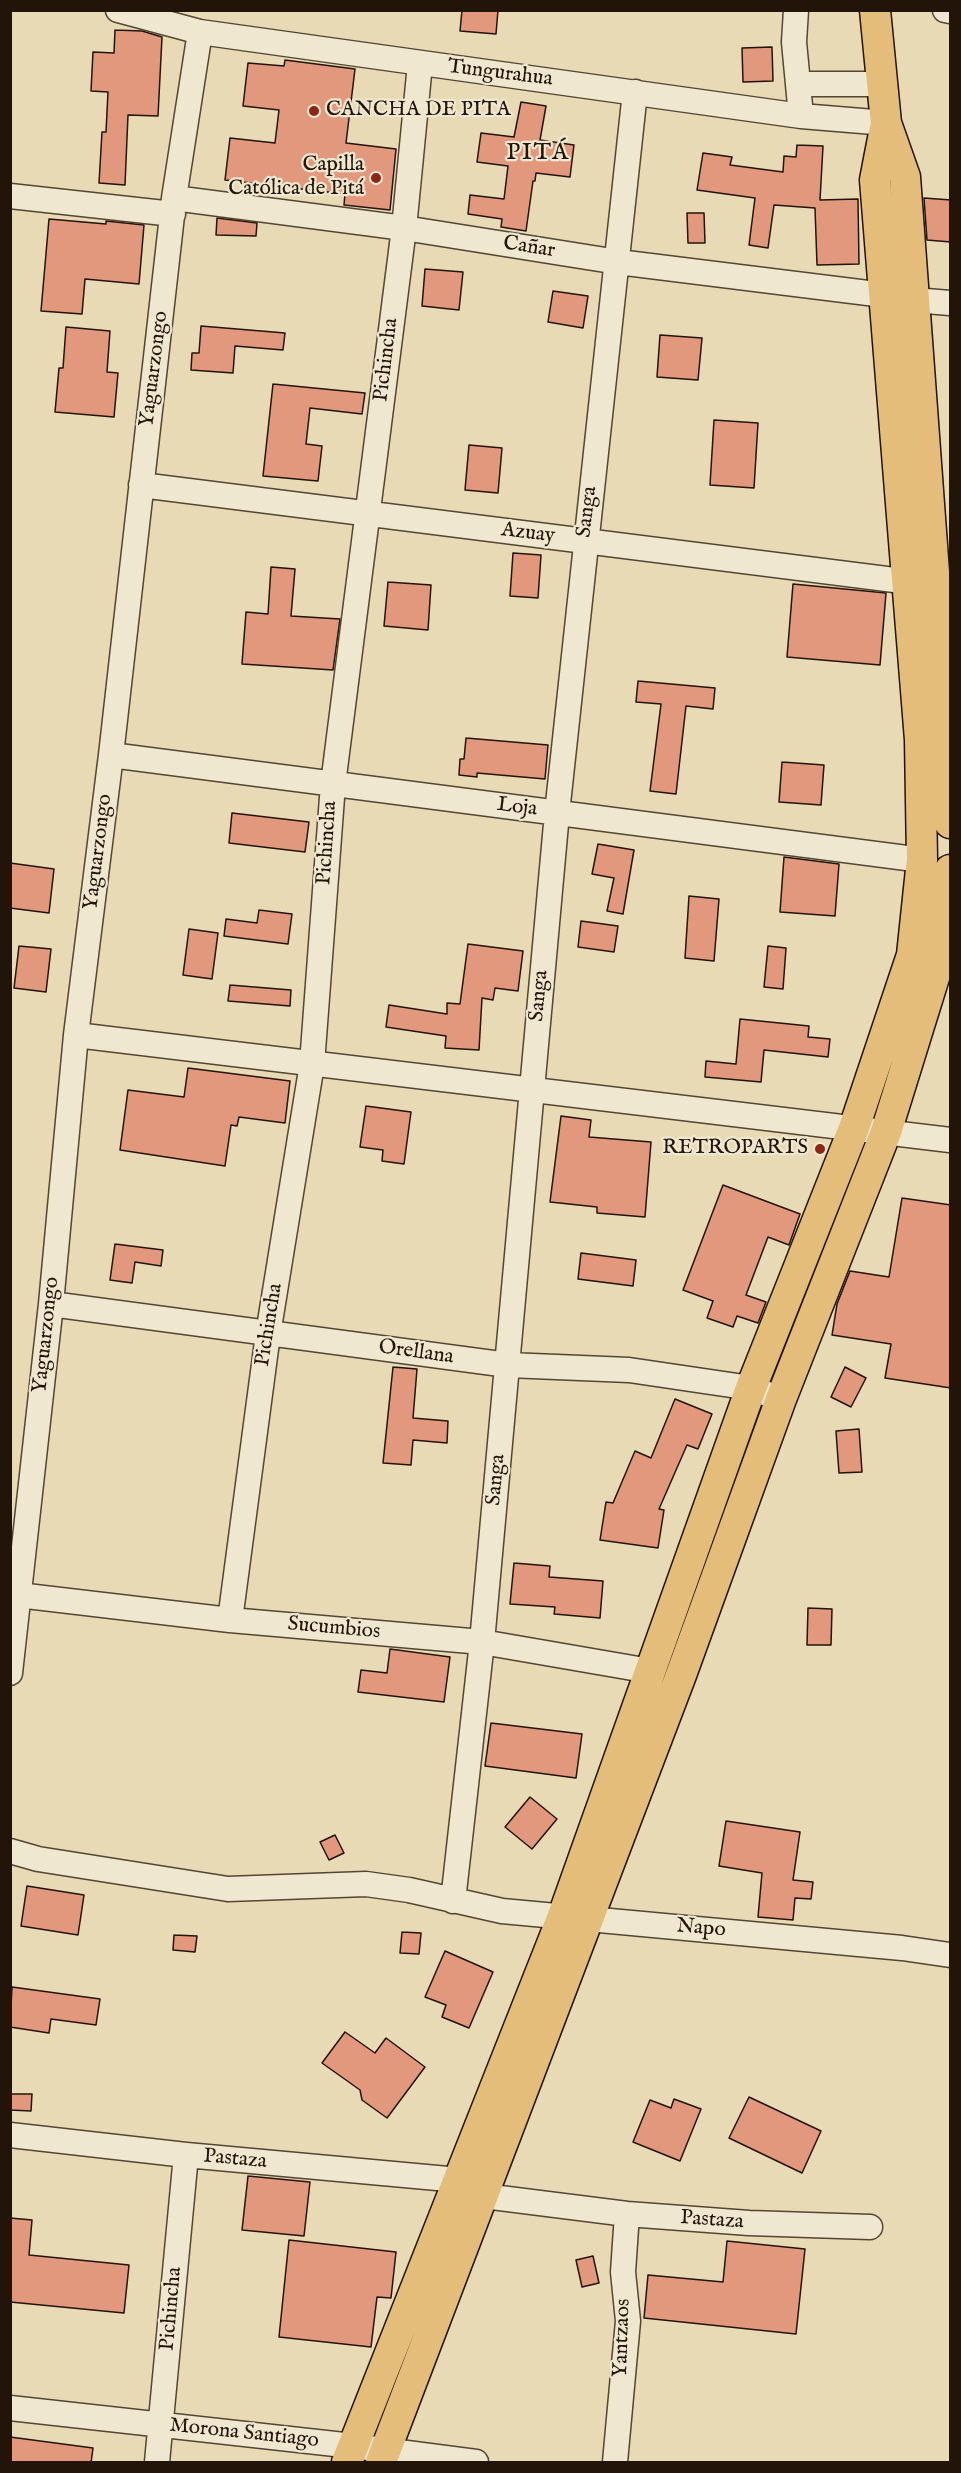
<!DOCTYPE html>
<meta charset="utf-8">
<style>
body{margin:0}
#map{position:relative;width:961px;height:2473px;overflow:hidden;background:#e7dab5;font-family:"IM FELL English",serif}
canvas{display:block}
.frame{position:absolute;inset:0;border:12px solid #221408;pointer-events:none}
</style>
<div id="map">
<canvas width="961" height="2473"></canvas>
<div class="frame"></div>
</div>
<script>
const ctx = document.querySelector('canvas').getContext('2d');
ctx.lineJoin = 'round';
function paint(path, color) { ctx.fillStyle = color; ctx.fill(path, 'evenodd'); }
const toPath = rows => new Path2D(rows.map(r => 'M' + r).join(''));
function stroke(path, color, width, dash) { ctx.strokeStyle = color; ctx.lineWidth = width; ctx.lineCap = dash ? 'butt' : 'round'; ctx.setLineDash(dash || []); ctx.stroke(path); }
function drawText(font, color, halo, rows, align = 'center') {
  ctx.font = font + ' "IM FELL English",serif'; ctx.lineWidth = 4.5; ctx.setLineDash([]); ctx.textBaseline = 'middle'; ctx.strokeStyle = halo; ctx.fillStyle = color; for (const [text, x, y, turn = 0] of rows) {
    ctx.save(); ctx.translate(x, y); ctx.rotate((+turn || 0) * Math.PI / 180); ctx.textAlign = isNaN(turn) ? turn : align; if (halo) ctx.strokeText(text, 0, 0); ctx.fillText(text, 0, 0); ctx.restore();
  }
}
const building = toPath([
 [462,10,498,10,496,34,460,31,462,10],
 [115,30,142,31,162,37,158,116,128,115,125,185,99,183,102,132,106,132,108,92,91,91,93,52,114,53,115,30],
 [772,47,773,81,743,82,742,48,772,47],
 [285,60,355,69,346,143,396,149,390,210,344,205,345,194,225,180,230,138,275,143,279,110,243,106,248,63,284,66,285,60],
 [521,102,546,106,540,140,574,145,570,177,536,173,535,181,533,181,526,231,501,227,502,219,468,214,470,195,504,199,508,166,477,162,481,133,514,137,521,102],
 [797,145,823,146,820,200,858,199,859,264,817,265,815,208,774,205,768,248,749,245,755,198,697,190,703,153,732,157,730,165,783,172,784,156,796,157,797,145],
 [924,198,951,200,951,242,927,240,924,198],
 [687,213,704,213,705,243,688,243,687,213],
 [217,218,257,223,256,236,216,235,217,218],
 [49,219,106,224,106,221,144,225,139,284,85,279,82,314,41,311,49,219],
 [425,269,463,272,459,310,422,306,425,269],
 [553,291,588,296,583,328,548,322,553,291],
 [201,326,285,333,283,350,235,346,233,373,191,370,192,353,199,353,201,326],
 [66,327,110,331,107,372,118,373,114,417,55,412,59,368,63,368,66,327],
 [660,335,702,338,698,380,657,377,660,335],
 [273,384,365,393,362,414,310,408,306,444,322,446,318,481,263,476,273,384],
 [714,420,758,423,754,488,710,485,714,420],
 [469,445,502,448,498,493,465,490,469,445],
 [513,553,541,555,538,598,510,596,513,553],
 [271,567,295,569,291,616,340,619,333,670,242,664,246,612,268,614,271,567],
 [388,582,431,585,428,630,384,626,388,582],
 [793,584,886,593,880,665,787,657,793,584],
 [638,681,715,688,713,709,686,706,676,794,650,791,661,704,636,702,638,681],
 [466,738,548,745,545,779,477,773,477,777,459,775,460,759,464,759,466,738],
 [782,762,824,765,821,805,779,802,782,762],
 [232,813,309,822,305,852,229,843,232,813],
 [598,844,634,850,623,914,607,911,614,878,592,874,598,844],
 [784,857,839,864,835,916,780,912,784,857],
 [10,863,54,869,49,913,10,908,10,863],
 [689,896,719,899,714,961,685,958,689,896],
 [259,910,292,914,288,944,224,936,226,919,257,923,259,910],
 [581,921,618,926,614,952,578,947,581,921],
 [189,929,218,933,212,979,183,975,189,929],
 [468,944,523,951,518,991,495,988,493,1000,482,998,479,1050,445,1048,446,1036,386,1027,389,1005,447,1014,447,1003,460,1004,468,944],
 [19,946,51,949,46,992,14,988,19,946],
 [768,946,786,948,783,989,764,987,768,946],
 [230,985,291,990,290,1006,228,1001,230,985],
 [740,1019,809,1026,808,1037,830,1039,828,1057,764,1050,761,1082,705,1077,706,1061,736,1064,740,1019],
 [188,1068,290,1081,285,1123,239,1117,237,1126,231,1125,225,1166,120,1150,128,1090,184,1097,188,1068],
 [366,1106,411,1112,404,1164,382,1161,383,1150,360,1147,366,1106],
 [561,1116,591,1120,589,1137,651,1142,645,1217,597,1213,597,1207,550,1202,561,1116],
 [723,1185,800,1214,789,1245,768,1237,746,1295,766,1302,758,1323,737,1316,733,1327,707,1318,713,1301,683,1290,723,1185],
 [902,1198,951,1205,951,1388,885,1378,891,1344,832,1335,837,1304,850,1271,889,1277,902,1198],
 [115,1244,163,1250,161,1266,135,1262,132,1283,110,1280,115,1244],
 [581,1253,636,1260,633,1286,578,1279,581,1253],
 [393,1367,417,1369,413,1418,448,1421,447,1443,413,1440,411,1465,383,1463,393,1367],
 [845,1367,866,1378,851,1407,831,1397,845,1367],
 [675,1399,712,1414,698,1449,687,1445,659,1509,664,1510,658,1548,600,1540,606,1502,613,1503,635,1451,651,1458,675,1399],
 [859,1429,862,1472,839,1473,836,1431,859,1429],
 [514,1563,550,1566,549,1577,603,1581,600,1618,554,1614,555,1607,510,1604,514,1563],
 [808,1608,832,1609,831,1645,807,1645,808,1608],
 [390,1649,450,1657,444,1702,358,1692,361,1670,387,1673,390,1649],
 [491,1723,582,1734,576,1778,485,1766,491,1723],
 [530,1797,557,1819,532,1849,505,1827,530,1797],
 [726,1821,800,1832,793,1880,813,1882,811,1899,795,1898,793,1920,758,1917,762,1873,719,1866,726,1821],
 [335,1835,344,1853,329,1860,320,1842,335,1835],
 [27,1886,84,1895,78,1935,21,1926,27,1886],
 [402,1932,421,1933,419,1954,400,1953,402,1932],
 [174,1935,197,1936,195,1952,173,1950,174,1935],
 [445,1951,493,1972,469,2028,442,2017,446,2005,425,1997,445,1951],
 [12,1987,100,1999,96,2025,51,2019,49,2033,10,2027,12,1987],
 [345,2032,375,2053,386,2038,425,2067,387,2118,362,2100,360,2090,322,2063,345,2032],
 [10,2094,32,2094,31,2111,10,2110,10,2094],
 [749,2097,821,2131,802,2173,729,2138,749,2097],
 [674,2099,701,2109,680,2161,633,2142,650,2100,671,2108,674,2099],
 [248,2176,310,2182,304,2236,242,2230,248,2176],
 [10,2218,32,2220,29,2255,129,2265,124,2313,10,2302,10,2218],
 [289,2240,396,2252,391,2298,377,2297,371,2347,279,2337,289,2240],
 [727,2241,805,2249,796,2334,644,2318,648,2275,723,2282,727,2241],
 [593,2256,599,2283,582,2287,576,2260,593,2256],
 [10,2437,93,2448,91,2463,10,2463,10,2437]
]);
paint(building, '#e2987d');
stroke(building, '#221408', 1.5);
const minor = toPath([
 [118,10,200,32,801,116,886,123],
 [796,10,794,42,801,116],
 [945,10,950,11],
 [798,84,882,84],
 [10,196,173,214],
 [174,198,404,228,618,262,884,295],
 [914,300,950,303],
 [141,485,950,587],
 [111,755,922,860],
 [76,1035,950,1140],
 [51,1304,508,1365,629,1370,751,1388,781,1399],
 [18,1595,230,1620,482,1642,650,1671],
 [230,1620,268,1334,312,1064,333,784,404,228,420,64],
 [10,1673,51,1304,76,1035,111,755,174,198,200,32],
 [10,1851,38,1859,228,1889,366,1884,409,1890,502,1911,902,1948,950,1955],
 [453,1901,482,1642,557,813,635,92],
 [10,2135,186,2155,459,2180],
 [484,2196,627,2214,749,2223,870,2227],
 [10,2408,353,2446,476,2462],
 [157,2462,186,2155],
 [615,2462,628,2321,623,2272,627,2214]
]);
const major = toPath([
 [875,10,886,123,905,177,935,586,949,737,950,823],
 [347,2462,563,1916,751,1388,854,1128,912,955,922,860,920,740,875,180,886,123],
 [381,2462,681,1675,781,1399,886,1132,940,958,950,870]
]);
stroke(minor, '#534633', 27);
stroke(major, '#221408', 33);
stroke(minor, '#efe7cf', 24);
stroke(major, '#e4bd7a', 30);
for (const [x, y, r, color] of [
 [314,111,6,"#8f2418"],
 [376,178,6,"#8f2418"],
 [820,1149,6,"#8f2418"]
]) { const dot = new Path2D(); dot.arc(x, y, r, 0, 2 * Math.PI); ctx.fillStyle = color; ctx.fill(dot); stroke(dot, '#efe7cf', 2); }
drawText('21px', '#221408', '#efe7cf', [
 ["Tungurahua",500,74,7],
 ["Cañar",529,248,9],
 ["Pichincha",387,360,-83],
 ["Yaguarzongo",155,369,-83],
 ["Sanga",588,512,-83],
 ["Azuay",528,534,7],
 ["Loja",517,808,7],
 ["Pichincha",328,843,-86],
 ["Yaguarzongo",99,852,-83],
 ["Sanga",540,996,-85],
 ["Pichincha",270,1325,-81],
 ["Yaguarzongo",47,1335,-84],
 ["Orellana",416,1353,8],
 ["Sanga",497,1480,-85],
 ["Sucumbios",334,1629,5],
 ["Napo",701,1929,5],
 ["Pastaza",235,2160,5],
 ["Pastaza",712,2221,4],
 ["Pichincha",172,2309,-85],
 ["Yantzaos",623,2338,-88],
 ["Morona Santiago",244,2434,6]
]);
drawText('21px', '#221408', '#efe7cf', [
 ["CANCHA DE PITA",326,111,"left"],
 ["Capilla",364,166],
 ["Católica de Pitá",364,190],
 ["RETROPARTS",808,1149]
], 'right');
ctx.letterSpacing = '1.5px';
drawText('24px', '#221408', '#efe7cf', [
 ["PITÁ",538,154]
]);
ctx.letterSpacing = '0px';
</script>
